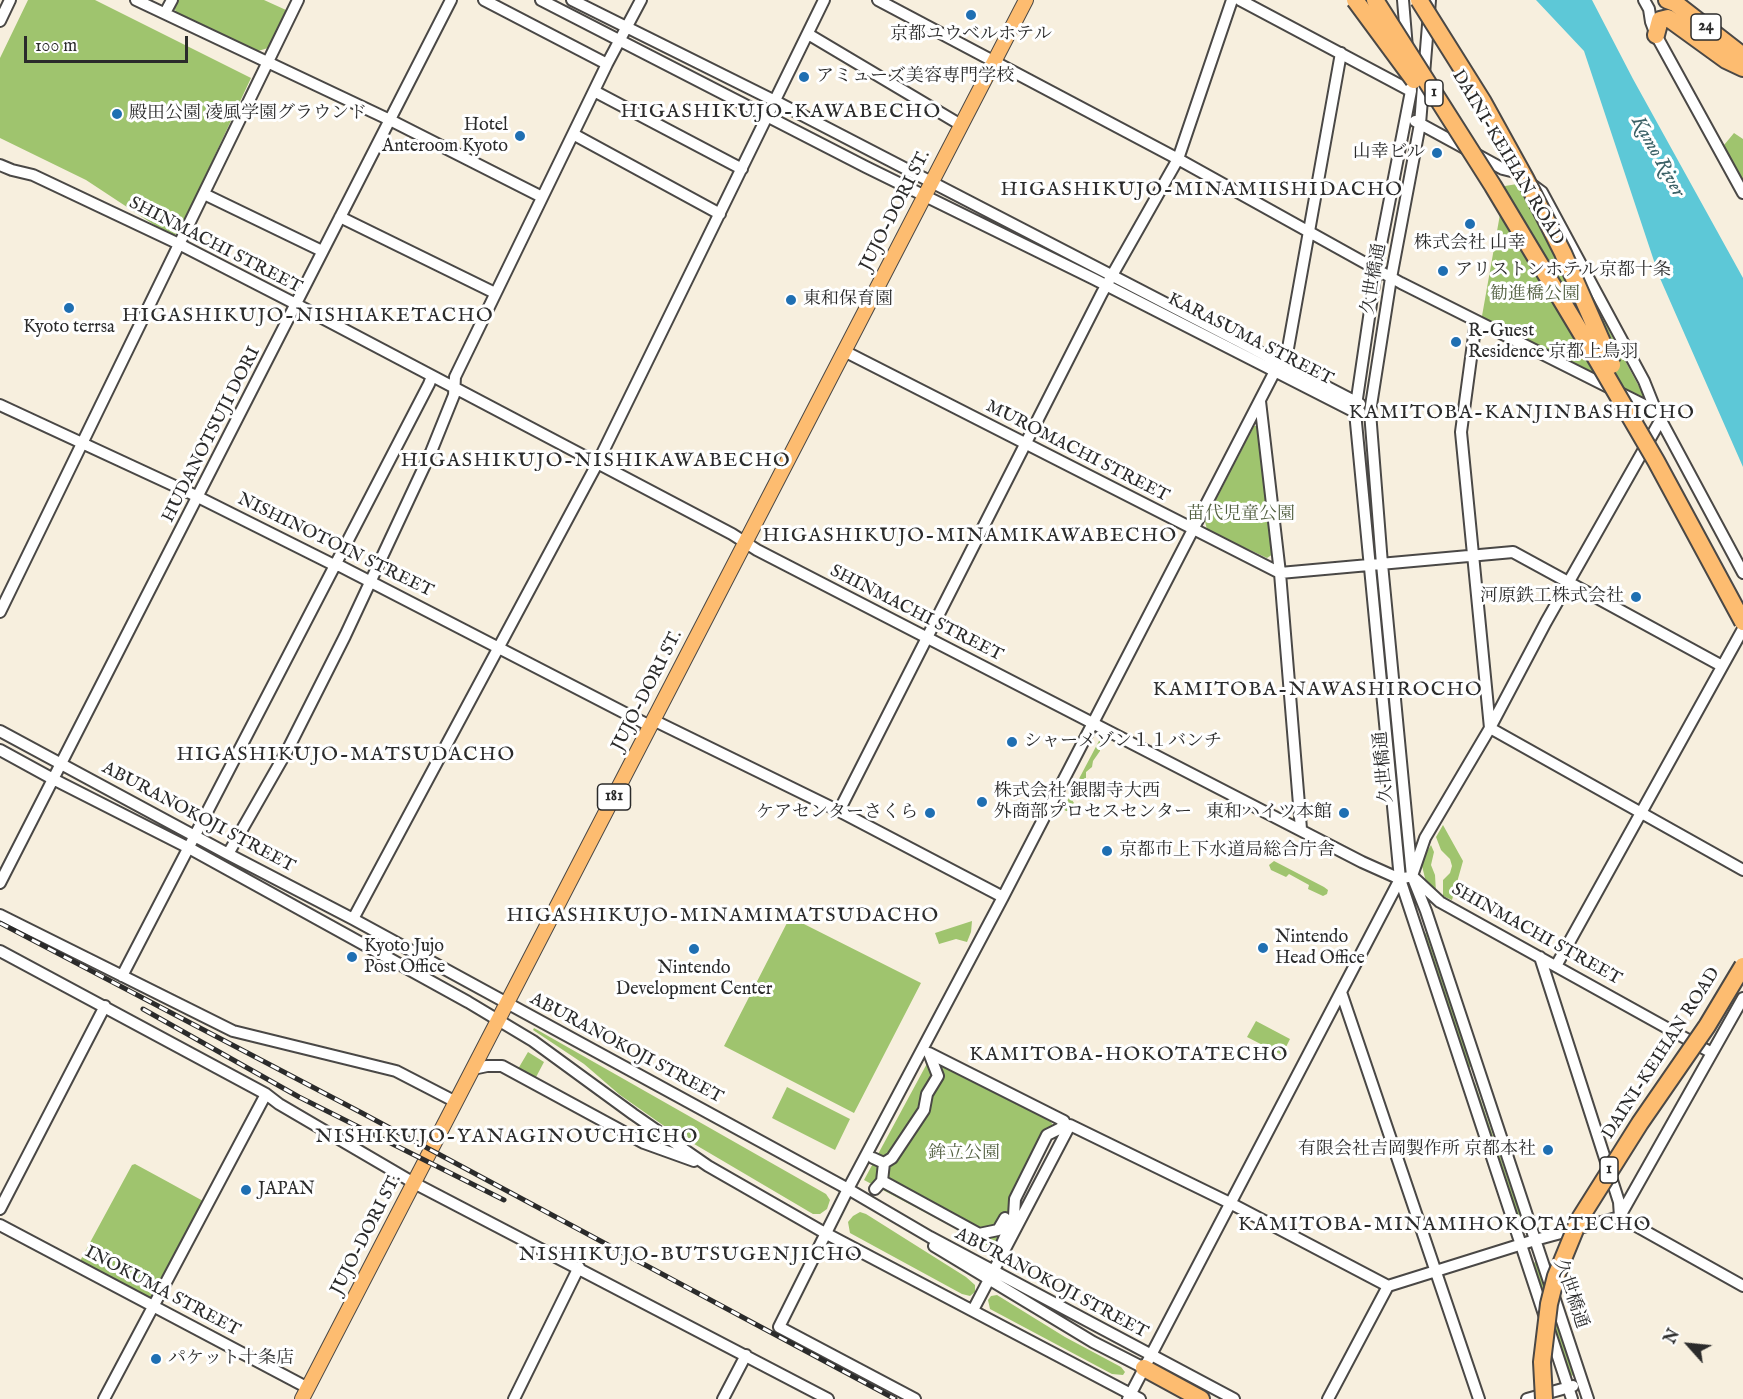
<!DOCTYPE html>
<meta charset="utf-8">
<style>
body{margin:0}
#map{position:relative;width:1743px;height:1399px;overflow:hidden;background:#f7efde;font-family:"IM FELL English",serif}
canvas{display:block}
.north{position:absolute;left:1659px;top:1315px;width:60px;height:60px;-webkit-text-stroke:4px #fff;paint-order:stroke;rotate:297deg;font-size:16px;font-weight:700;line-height:24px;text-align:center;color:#2b2b2b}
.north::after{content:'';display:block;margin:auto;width:21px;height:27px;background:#2b2b2b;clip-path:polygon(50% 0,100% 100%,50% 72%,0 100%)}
.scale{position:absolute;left:24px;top:36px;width:164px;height:27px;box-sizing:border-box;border:3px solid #2b2b2b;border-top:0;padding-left:8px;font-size:18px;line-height:21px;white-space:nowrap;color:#2b2b2b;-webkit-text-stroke:4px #fff;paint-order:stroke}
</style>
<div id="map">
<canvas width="1743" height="1399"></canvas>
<div class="north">N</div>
<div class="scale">100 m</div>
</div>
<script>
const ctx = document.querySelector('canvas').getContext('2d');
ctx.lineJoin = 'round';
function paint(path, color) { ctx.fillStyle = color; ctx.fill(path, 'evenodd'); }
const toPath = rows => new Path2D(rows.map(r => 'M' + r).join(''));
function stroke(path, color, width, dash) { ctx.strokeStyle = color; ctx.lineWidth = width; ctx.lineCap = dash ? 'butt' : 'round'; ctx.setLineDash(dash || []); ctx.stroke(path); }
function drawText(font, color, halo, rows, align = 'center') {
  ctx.font = font + ' "IM FELL English","Noto Serif JP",serif'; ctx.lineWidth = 6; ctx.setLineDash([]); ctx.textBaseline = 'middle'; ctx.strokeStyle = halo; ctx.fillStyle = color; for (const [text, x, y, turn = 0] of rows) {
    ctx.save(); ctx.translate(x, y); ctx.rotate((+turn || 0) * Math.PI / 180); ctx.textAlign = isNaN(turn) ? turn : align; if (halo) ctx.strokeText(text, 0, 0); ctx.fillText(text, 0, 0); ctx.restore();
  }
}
paint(toPath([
 [28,0,95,0,251,78,178,234,171,236,86,180,0,138,0,58],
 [177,0,264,0,286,10,268,48,258,51,176,12,174,7],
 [1734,133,1743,139,1743,182,1724,145],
 [1523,183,1583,282,1644,396,1640,399,1484,324,1482,316,1505,186],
 [1254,426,1260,426,1273,554,1267,558,1207,530,1205,521],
 [1100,739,1100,751,1093,761,1092,767,1086,772,1086,778,1081,782,1080,791,1073,796,1072,800,1074,803,1071,806,1069,811,1066,811,1063,809],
 [1443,825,1463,861,1452,900,1443,896,1443,880,1450,873,1452,866,1450,859,1441,850,1436,837],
 [1431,845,1434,852,1431,865,1435,875,1436,892,1427,886,1421,862],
 [1274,861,1324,887,1328,890,1327,894,1323,896,1308,889,1309,885,1289,874,1286,877,1271,870,1269,865],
 [790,917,921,983,854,1113,724,1046],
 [972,921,971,932,967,942,956,939,939,944,935,933],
 [1426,933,1471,1066,1469,1068,1424,934],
 [1256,1021,1290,1039,1282,1055,1247,1037],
 [534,1028,826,1194,830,1200,827,1209,820,1214,813,1214,667,1128,620,1095,584,1064,533,1030],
 [528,1052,544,1062,535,1079,518,1069],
 [930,1058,1047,1117,1057,1130,994,1249,864,1180],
 [1475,1083,1523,1223,1521,1225,1473,1084],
 [787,1087,850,1119,835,1150,772,1118],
 [135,1164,205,1202,156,1297,149,1299,81,1264,80,1261,132,1165],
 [860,1212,866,1214,966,1277,975,1285,975,1292,970,1296,962,1294,850,1233,848,1222,853,1216],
 [1537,1260,1574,1374,1572,1376,1570,1375,1534,1263],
 [997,1295,1065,1337,1121,1367,1125,1372,1123,1375,1112,1374,990,1309,988,1300,991,1296]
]), '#9fc46e');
paint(toPath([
 [1536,0,1592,0,1633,79,1743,278,1743,467,1659,276,1584,51]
]), '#5dc8d7');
const minor = toPath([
 [136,0,390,120,542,197],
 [484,0,607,64],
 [541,0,866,167,1094,279,1355,412,1360,412],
 [572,0,775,101,1360,404],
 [878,0,1178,159,1401,283,1656,411,1743,573],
 [1240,0,1411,91],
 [1403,0,1407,48],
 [1430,0,1420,124,1391,278,1370,412,1382,564,1412,876,1426,911,1588,1399],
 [1644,0,1649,9,1651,22,1656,35,1743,193],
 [165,13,172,0],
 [0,21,10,0],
 [808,34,961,125],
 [1410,75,1411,91,1376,270,1355,412,1400,879,1572,1399],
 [594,91,742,169],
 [1415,121,1503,169,1515,172,1542,192,1644,381,1656,411],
 [573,134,720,214],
 [0,165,12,170,33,175,179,244,290,301,732,534,757,550,1362,862,1400,879,1412,876,1440,902,1712,1053],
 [204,194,322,251],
 [340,217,495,293],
 [1476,321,1461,432,1490,728],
 [844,351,1280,573,1513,552,1722,666],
 [1285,365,1341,53],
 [1260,401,1280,573,1301,829],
 [0,405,192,494,334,565,340,566,650,726],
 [0,612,298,0],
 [653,720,839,811,1003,897],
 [1490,728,1743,870],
 [0,731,228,854,353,919,848,1189,930,1237,1234,1399],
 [0,750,53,779,189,848,468,1002,533,1041,633,1114,708,1166,825,1233,1140,1399],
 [839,811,1102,293,1178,159,1232,0],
 [228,854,288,749,345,636,431,452,454,395,455,377,607,64,641,0],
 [1413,873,1425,838,1490,728,1546,622,1660,421],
 [0,883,451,0],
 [0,915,233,1031,396,1071,456,1102],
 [353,919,597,464,824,0],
 [0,951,266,1094,279,1104,414,1183,828,1399],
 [1540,957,1619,1202,1620,1217],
 [1556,966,1743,629],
 [122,976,429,384,432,376],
 [1341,992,1479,1399],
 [473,1069,487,1066,502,1066,644,1143,694,1161],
 [873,1158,884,1163,892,1158,924,1110,927,1094,938,1076,929,1053,1064,1121,1061,1128,1047,1135,1015,1199,1014,1216,1000,1248],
 [882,1181,979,1234,998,1230,1005,1218],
 [875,1189,882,1181,884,1163],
 [0,1209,105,1006],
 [1620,1216,1743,998],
 [0,1225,308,1388],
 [934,1246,1093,1342,1144,1368],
 [973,1310,1070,1125,1230,1203,1388,1286,1535,1240,1620,1217,1743,1286],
 [104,1399,266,1094],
 [514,1399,579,1267],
 [723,1399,746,1355],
 [915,1399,779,1327,848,1189,1003,897,1275,371],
 [1128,1399,1400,879],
 [1328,1399,1388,1286],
 [1527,1399,1573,1386]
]);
const major = toPath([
 [302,1399,1026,0]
]);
const highway = toPath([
 [1667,0,1675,3,1743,56],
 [1656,35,1660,20,1668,18,1726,60,1743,68],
 [1144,1368,1201,1399]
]);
stroke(minor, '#4a4846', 14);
stroke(major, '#4a4846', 16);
stroke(highway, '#4a4846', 20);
stroke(minor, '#fff', 10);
stroke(major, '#fdbc70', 14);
stroke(highway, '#fdbc70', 16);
const rail = toPath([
 [0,923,362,1113,895,1399],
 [143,1009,299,1097,504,1200]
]);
stroke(rail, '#2b2b2b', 5);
stroke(rail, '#fff', 3, [9]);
const highwayBridge = toPath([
 [1355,0,1414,80],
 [1375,0,1493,186,1589,346,1656,461,1743,622],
 [1419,0,1483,102,1525,178,1563,253,1612,365],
 [1544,1399,1542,1362,1549,1304,1556,1276,1579,1220,1640,1123,1707,1026,1743,966]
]);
stroke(highwayBridge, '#4a4846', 20, []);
stroke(highwayBridge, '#fdbc70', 16);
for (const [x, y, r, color] of [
 [971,15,6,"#1f6fb2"],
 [804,77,6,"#1f6fb2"],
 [117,114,6,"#1f6fb2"],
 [520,136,6,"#1f6fb2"],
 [1437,153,6,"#1f6fb2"],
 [1470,224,6,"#1f6fb2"],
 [1443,271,6,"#1f6fb2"],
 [791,300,6,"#1f6fb2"],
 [69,308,6,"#1f6fb2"],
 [1456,342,6,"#1f6fb2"],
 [1636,597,6,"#1f6fb2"],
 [1012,742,6,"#1f6fb2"],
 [982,802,6,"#1f6fb2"],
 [930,813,6,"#1f6fb2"],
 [1344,813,6,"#1f6fb2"],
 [1107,851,6,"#1f6fb2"],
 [1263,948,6,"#1f6fb2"],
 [694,949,6,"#1f6fb2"],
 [352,957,6,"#1f6fb2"],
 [1548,1150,6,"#1f6fb2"],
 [246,1190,6,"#1f6fb2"],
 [156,1359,6,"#1f6fb2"]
]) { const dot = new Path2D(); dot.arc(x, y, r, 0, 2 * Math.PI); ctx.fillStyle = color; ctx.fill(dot); stroke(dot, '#fff', 2); }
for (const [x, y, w] of [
 [1706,27,30],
 [1434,93,18],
 [614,797,33],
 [1609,1170,18]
]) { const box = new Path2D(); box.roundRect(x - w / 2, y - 13, w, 26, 4.5); ctx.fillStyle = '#fff'; ctx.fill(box); stroke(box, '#2b2b2b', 1.5); }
drawText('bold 16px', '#2b2b2b', null, [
 ["24",1706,27],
 ["1",1434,93],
 ["181",614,797],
 ["1",1609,1170]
]);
drawText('18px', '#2b2b2b', '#fff', [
 ["京都ユウベルホテル",971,35,"center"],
 ["アミューズ美容専門学校",816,77],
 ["殿田公園 凌風学園グラウンド",129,114],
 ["Hotel",508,126,"right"],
 ["Anteroom Kyoto",508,147,"right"],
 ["山幸ビル",1425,153,"right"],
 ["株式会社 山幸",1470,244,"center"],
 ["アリストンホテル京都十条",1455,271],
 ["東和保育園",803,300],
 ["Kyoto terrsa",69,328,"center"],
 ["R-Guest",1468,332],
 ["Residence 京都上鳥羽",1468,353],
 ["河原鉄工株式会社",1624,597,"right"],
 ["シャーメゾン１１バンチ",1024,742],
 ["株式会社 銀閣寺大西",994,792],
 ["外商部プロセスセンター",994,813],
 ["ケアセンターさくら",918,813,"right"],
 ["東和ハイツ本館",1332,813,"right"],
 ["京都市上下水道局総合庁舎",1119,851],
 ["Nintendo",1275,938],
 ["Head Office",1275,959],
 ["Kyoto Jujo",364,947],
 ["Post Office",364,968],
 ["Nintendo",694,969,"center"],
 ["Development Center",694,990,"center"],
 ["有限会社吉岡製作所 京都本社",1536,1150,"right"],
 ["JAPAN",258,1190],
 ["パケット十条店",168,1359]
], 'left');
drawText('18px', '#2b2b2b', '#fff', [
 ["DAINI-KEIHAN ROAD",1507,158,59],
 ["JUJO-DORI ST.",896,211,-63],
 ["SHINMACHI STREET",215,246,27],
 ["久世橋通",1375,279,-80],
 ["KARASUMA STREET",1250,340,27],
 ["HUDANOTSUJI DORI",212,435,-63],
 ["MUROMACHI STREET",1077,452,27],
 ["NISHINOTOIN STREET",335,546,26],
 ["SHINMACHI STREET",916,614,27],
 ["JUJO-DORI ST.",648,691,-63],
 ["久世橋通",1385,767,-95],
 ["ABURANOKOJI STREET",198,818,28],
 ["SHINMACHI STREET",1536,935,29],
 ["ABURANOKOJI STREET",626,1049,28],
 ["DAINI-KEIHAN ROAD",1662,1054,-57],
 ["JUJO-DORI ST.",367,1235,-63],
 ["ABURANOKOJI STREET",1051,1284,28],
 ["INOKUMA STREET",162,1292,28],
 ["久世橋通",1570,1294,71]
]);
drawText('18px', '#546142', '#fff', [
 ["勧進橋公園",1535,295],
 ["苗代児童公園",1241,515],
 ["鉾立公園",964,1154]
]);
ctx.letterSpacing = '1.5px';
drawText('20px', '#2b2b2b', '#fff', [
 ["HIGASHIKUJO-KAWABECHO",781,113],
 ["HIGASHIKUJO-MINAMIISHIDACHO",1202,191],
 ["HIGASHIKUJO-NISHIAKETACHO",308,317],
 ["KAMITOBA-KANJINBASHICHO",1522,414],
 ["HIGASHIKUJO-NISHIKAWABECHO",596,462],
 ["HIGASHIKUJO-MINAMIKAWABECHO",970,537],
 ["KAMITOBA-NAWASHIROCHO",1318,691],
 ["HIGASHIKUJO-MATSUDACHO",346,756],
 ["HIGASHIKUJO-MINAMIMATSUDACHO",723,917],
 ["KAMITOBA-HOKOTATECHO",1129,1056],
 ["NISHIKUJO-YANAGINOUCHICHO",507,1138],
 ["KAMITOBA-MINAMIHOKOTATECHO",1445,1226],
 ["NISHIKUJO-BUTSUGENJICHO",691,1256]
]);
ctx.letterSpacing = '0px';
drawText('italic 20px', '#3c6267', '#fff', [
 ["Kamo River",1657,157,61]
]);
</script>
